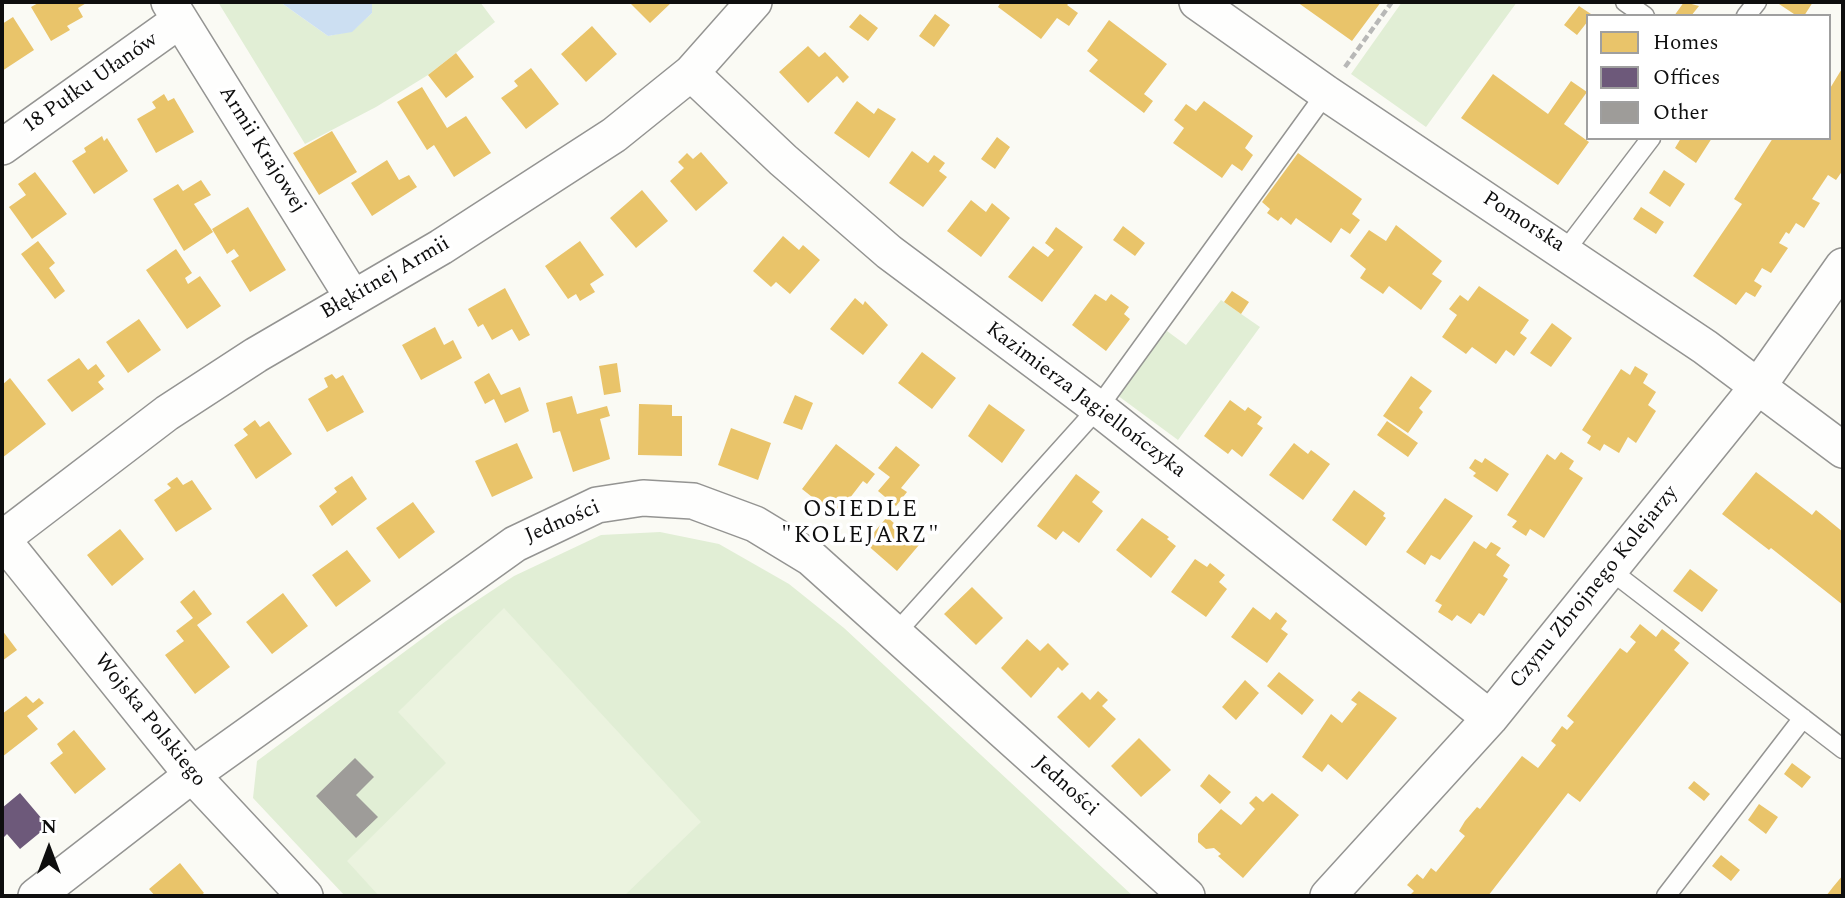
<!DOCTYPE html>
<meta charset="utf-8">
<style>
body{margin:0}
#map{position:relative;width:1845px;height:898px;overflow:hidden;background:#fafaf4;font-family:Spectral,serif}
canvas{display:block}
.frame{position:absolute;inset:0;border:4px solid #0e0e0e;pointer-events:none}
.legend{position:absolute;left:1586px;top:14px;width:245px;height:126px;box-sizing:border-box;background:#fff;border:2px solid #9f9f9f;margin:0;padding:9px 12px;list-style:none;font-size:21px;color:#0e0e0e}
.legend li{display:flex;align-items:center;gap:14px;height:35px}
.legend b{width:35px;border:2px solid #9f9f9f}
.north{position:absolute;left:14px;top:814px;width:70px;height:70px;-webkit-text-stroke:5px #fff;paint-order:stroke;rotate:0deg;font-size:19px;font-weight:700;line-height:28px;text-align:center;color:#0e0e0e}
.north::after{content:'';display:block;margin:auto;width:24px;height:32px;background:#0e0e0e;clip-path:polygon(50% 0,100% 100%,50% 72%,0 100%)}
</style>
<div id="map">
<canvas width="1845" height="898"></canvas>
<div class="frame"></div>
<ul class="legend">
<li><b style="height:19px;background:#e9c46a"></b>Homes</li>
<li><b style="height:19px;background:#6d597a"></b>Offices</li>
<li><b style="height:19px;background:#9e9c99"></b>Other</li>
</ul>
<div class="north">N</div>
</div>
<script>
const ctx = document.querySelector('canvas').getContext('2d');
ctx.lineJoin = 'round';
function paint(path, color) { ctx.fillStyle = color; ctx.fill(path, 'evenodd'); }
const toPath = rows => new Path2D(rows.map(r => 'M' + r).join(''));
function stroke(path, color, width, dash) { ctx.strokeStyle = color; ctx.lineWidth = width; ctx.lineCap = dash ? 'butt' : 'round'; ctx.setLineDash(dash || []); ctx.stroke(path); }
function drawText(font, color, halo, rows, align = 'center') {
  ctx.font = font + ' Spectral,serif'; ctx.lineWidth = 7; ctx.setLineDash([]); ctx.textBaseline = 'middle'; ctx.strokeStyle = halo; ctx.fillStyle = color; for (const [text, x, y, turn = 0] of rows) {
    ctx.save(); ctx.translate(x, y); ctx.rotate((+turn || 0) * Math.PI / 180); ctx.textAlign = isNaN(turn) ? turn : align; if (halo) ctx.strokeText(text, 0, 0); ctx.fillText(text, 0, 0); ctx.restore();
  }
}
paint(toPath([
 [218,2,280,2,328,36,352,31,372,13,372,2,480,2,495,22,428,75,376,107,305,144],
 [1402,2,1517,2,1426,127,1351,74],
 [1221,300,1260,327,1178,440,1117,395,1167,331,1186,345],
 [660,532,719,544,789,584,844,628,1133,896,345,896,253,798,257,761,446,621,514,576,601,535]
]), '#e1eed5');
paint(toPath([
 [504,608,701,822,624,896,379,896,347,861,446,763,398,712]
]), '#ebf3df');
paint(toPath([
 [280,2,372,2,372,13,352,32,328,36]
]), '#ccdff2');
paint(toPath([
 [40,2,88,2,78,8,83,17,67,26,70,30,51,41,31,7],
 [629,2,672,2,650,23],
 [1001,2,1070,2,1067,5,1078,13,1069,26,1057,18,1041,39,998,7],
 [1297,2,1381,2,1352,41],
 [1684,2,1699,6,1691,16,1674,16],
 [1776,2,1813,2,1804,16,1797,16],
 [1579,6,1594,16,1588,16,1588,21,1577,35,1564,25],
 [860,14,878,28,868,41,849,27],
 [935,14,950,25,934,47,919,36],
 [13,17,34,50,2,71,2,24],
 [1109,20,1167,64,1144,94,1153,101,1144,113,1089,71,1098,60,1087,51],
 [592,26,617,54,586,82,561,54],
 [808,46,819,57,825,52,849,77,843,83,837,76,808,103,779,72],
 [456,53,474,77,446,98,428,75],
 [1843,67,1843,170,1836,180,1828,175,1812,199,1820,203,1804,228,1796,223,1789,234,1786,232,1779,243,1788,248,1771,273,1762,268,1754,281,1762,286,1755,297,1746,292,1736,305,1693,276,1742,204,1734,199,1773,138,1829,138,1829,90],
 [531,68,559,104,526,129,501,98,518,86,514,81],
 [1493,74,1548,114,1571,81,1587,92,1564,124,1589,142,1558,185,1461,118],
 [422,87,447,128,466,116,491,153,454,177,434,145,427,150,397,102],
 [164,94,168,101,174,98,194,132,156,153,137,119,156,108,152,102],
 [857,101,874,114,878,108,896,119,869,158,834,133],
 [1204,101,1253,136,1245,148,1253,155,1242,171,1232,164,1222,178,1173,143,1184,128,1174,120,1186,104,1196,111],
 [332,131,357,172,319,195,293,153],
 [102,136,104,141,107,138,128,171,94,194,72,161,86,152,84,148],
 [997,137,1010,147,995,169,981,159],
 [1681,138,1712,138,1696,163,1675,148],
 [912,151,928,163,934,155,945,163,939,171,947,177,923,207,889,183],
 [701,152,728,183,696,211,670,181,684,168,678,162,687,153,693,159],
 [1298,153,1362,199,1352,214,1360,220,1350,234,1341,228,1331,243,1296,218,1291,225,1281,217,1278,221,1267,213,1270,209,1262,202],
 [387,160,399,180,409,175,417,187,372,216,351,183],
 [1664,170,1685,184,1670,207,1649,193],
 [35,172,67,214,32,239,9,207,26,195,18,184],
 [201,180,211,195,194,204,213,232,184,251,153,199,178,184,183,191],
 [642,190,668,221,636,248,610,218],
 [971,200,986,212,992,203,1010,218,981,257,947,231],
 [248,207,286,270,250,292,231,261,239,256,234,249,227,254,212,229],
 [1641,207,1664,222,1656,234,1633,219],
 [1396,225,1442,261,1432,274,1442,281,1421,310,1389,286,1383,294,1360,278,1366,269,1350,256,1369,230,1386,241],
 [1123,226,1145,243,1135,256,1113,240],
 [1056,227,1083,247,1042,302,1008,277,1033,246,1048,257,1054,250,1045,243],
 [783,236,799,250,803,245,820,260,790,294,776,282,771,287,753,271],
 [38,241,55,263,49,268,65,291,55,299,21,254],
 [580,241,604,275,590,284,595,292,580,301,576,294,568,299,545,266],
 [176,249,192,273,185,278,188,284,200,276,221,306,187,329,146,270],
 [1479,286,1529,320,1520,333,1527,338,1514,356,1506,350,1496,364,1472,347,1466,354,1442,337,1457,315,1449,309,1460,295,1468,301],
 [505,288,530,335,519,341,512,329,492,340,483,324,478,327,468,309],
 [1232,291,1249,302,1241,314,1224,302],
 [1095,294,1106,301,1111,294,1129,307,1124,314,1130,319,1106,351,1072,325],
 [855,298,863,305,865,301,888,325,863,355,830,329],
 [139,319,161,350,128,373,106,342],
 [1552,323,1572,338,1551,367,1530,353],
 [435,327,444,345,453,340,462,358,421,380,402,345],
 [922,352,956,378,932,409,898,383],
 [79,358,88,370,96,364,105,376,98,382,104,389,72,412,47,380],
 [617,363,621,392,604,395,599,366],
 [1635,366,1648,374,1643,383,1656,392,1648,405,1656,411,1636,443,1628,437,1619,453,1604,444,1600,451,1587,443,1591,436,1582,430,1621,369,1630,375],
 [489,373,501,395,520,387,529,411,505,423,494,399,485,404,474,382],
 [332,374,336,379,343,375,364,412,327,432,308,399,328,387,324,378],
 [1411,376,1432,391,1419,408,1423,412,1408,433,1383,416],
 [10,378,46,424,2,458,2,385],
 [795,395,813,403,802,430,783,423],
 [572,396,577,414,607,406,610,416,600,419,610,459,573,472,560,431,553,433,546,403],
 [1230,400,1245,411,1248,407,1262,417,1257,424,1263,428,1242,457,1232,449,1228,454,1204,436],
 [639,404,672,405,672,416,682,416,682,456,638,455],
 [989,404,1025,430,1002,463,968,436],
 [255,420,260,427,269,421,292,454,256,479,234,445,248,435,243,429],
 [1387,421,1418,443,1408,457,1377,435],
 [731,428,771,443,758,480,718,465],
 [517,443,533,478,492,497,475,461],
 [1294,443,1308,454,1311,450,1330,464,1303,500,1269,475],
 [836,444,875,474,867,484,863,481,836,516,802,489],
 [896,446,920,465,901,488,907,492,896,506,878,491,890,477,878,468],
 [1561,452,1574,461,1569,469,1583,478,1544,538,1530,529,1526,536,1512,527,1517,521,1507,515,1547,454,1555,460],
 [1485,458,1509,474,1497,492,1473,476,1476,473,1469,468,1475,459,1482,463],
 [1756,472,1812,515,1816,510,1843,532,1843,605,1771,548,1769,550,1722,514],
 [1076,474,1100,492,1092,502,1103,511,1079,543,1063,531,1056,540,1037,526],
 [352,476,367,499,332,526,319,506,337,492,334,488],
 [177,477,183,485,192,480,212,509,176,532,154,500,171,488,167,484],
 [1354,490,1385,513,1383,516,1386,518,1366,546,1332,520],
 [1445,498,1473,516,1440,560,1431,555,1425,565,1406,552],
 [413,502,435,532,399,559,376,528],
 [887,517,919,545,897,571,865,543],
 [1142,518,1169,537,1167,539,1176,546,1151,578,1116,550],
 [120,529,144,559,112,586,87,555],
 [1474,541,1486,549,1491,542,1501,548,1496,555,1510,565,1503,576,1508,579,1484,616,1479,613,1471,624,1457,615,1452,621,1438,612,1442,605,1435,601],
 [347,550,371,581,336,607,312,575],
 [1195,559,1207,567,1210,563,1225,575,1219,582,1227,589,1206,617,1171,592],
 [1690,569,1718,590,1702,612,1673,591],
 [972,587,1003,618,976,645,944,614],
 [194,590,212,614,197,625,230,667,195,694,165,655,184,641,176,631,193,618,180,602],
 [283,593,308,626,272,654,246,622],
 [1253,607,1270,620,1276,612,1287,621,1281,629,1288,634,1267,663,1231,637],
 [1640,624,1656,637,1662,629,1680,643,1674,650,1689,663,1580,802,1568,793,1488,896,1409,896,1414,891,1407,885,1417,874,1423,879,1431,868,1436,872,1465,836,1459,831,1465,821,1477,807,1480,809,1522,756,1538,768,1556,745,1551,741,1562,726,1567,730,1574,722,1567,716,1620,648,1627,653,1636,642,1630,637],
 [2,630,17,650,2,661],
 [1027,639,1040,651,1048,643,1069,664,1062,671,1058,667,1031,698,1001,668],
 [1279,672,1314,700,1302,715,1267,686],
 [1245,680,1259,693,1236,720,1222,707],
 [1098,691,1108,700,1102,706,1116,719,1089,748,1057,717,1082,692,1090,700],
 [1359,691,1397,718,1347,780,1328,764,1322,772,1302,757,1331,714,1342,723,1357,704,1351,700],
 [26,696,33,703,39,698,44,703,27,716,38,729,2,757,2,714],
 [74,730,106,769,75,794,50,763,63,753,57,744],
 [1139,738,1171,770,1141,797,1111,766],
 [1792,763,1811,777,1802,788,1784,774],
 [1209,774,1231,792,1220,804,1200,786],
 [1694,781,1710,794,1704,801,1688,788],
 [1272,793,1299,815,1243,878,1218,856,1221,854,1214,848,1206,849,1198,842,1198,834,1221,809,1241,825,1255,809,1249,803,1256,796,1263,802],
 [1759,804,1778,817,1766,834,1748,820],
 [1721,855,1740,870,1731,881,1712,866],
 [180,863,204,893,200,896,155,896,149,889],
 [1843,875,1843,896,1826,896,1833,887]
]), '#e9c46a');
paint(toPath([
 [20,793,48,826,20,849,7,834,2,839,2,808]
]), '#6d597a');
paint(toPath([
 [355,758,374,777,356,795,378,817,356,838,316,796]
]), '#9e9c99');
const service = toPath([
 [1625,2,1645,16],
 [1746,16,1757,2],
 [1565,251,1651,138],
 [1610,570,1843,749],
 [895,634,1098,408,1326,93],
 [1666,896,1803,718]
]);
const minor = toPath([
 [169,2,353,298],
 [1197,2,1326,93,1705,347,1843,450],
 [691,73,783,160,889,252,1098,408,1490,718],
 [2,147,180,20],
 [2,539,167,413,256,355,441,247,614,135,691,73,754,2],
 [2,539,192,775,305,896],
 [36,896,192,775,515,544,597,505,643,498,693,501,755,524,811,558,1187,896],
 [1328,896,1490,718,1759,385,1843,266]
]);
stroke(service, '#949492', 21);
stroke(minor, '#949492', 38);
stroke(toPath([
 [1345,67,1392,2]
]), '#b8b8b7', 4.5, [7, 3.5]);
stroke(service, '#fefefd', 18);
stroke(minor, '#fefefd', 35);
drawText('21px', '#0e0e0e', '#fff', [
 ["18 Pułku Ułanów",91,84,-35],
 ["Armii Krajowej",261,150,58],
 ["Pomorska",1523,223,33],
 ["Błękitnej Armii",386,279,-30],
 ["Kazimierza Jagiellończyka",1085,401,37],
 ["Jedności",563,523,-23],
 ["Czynu Zbrojnego Kolejarzy",1595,588,-51],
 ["Wojska Polskiego",149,721,51],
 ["Jedności",1065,787,42]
]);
ctx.letterSpacing = '2px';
drawText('23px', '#0e0e0e', '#fff', [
 ["OSIEDLE",861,511],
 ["\"KOLEJARZ\"",861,537]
]);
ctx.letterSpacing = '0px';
</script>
